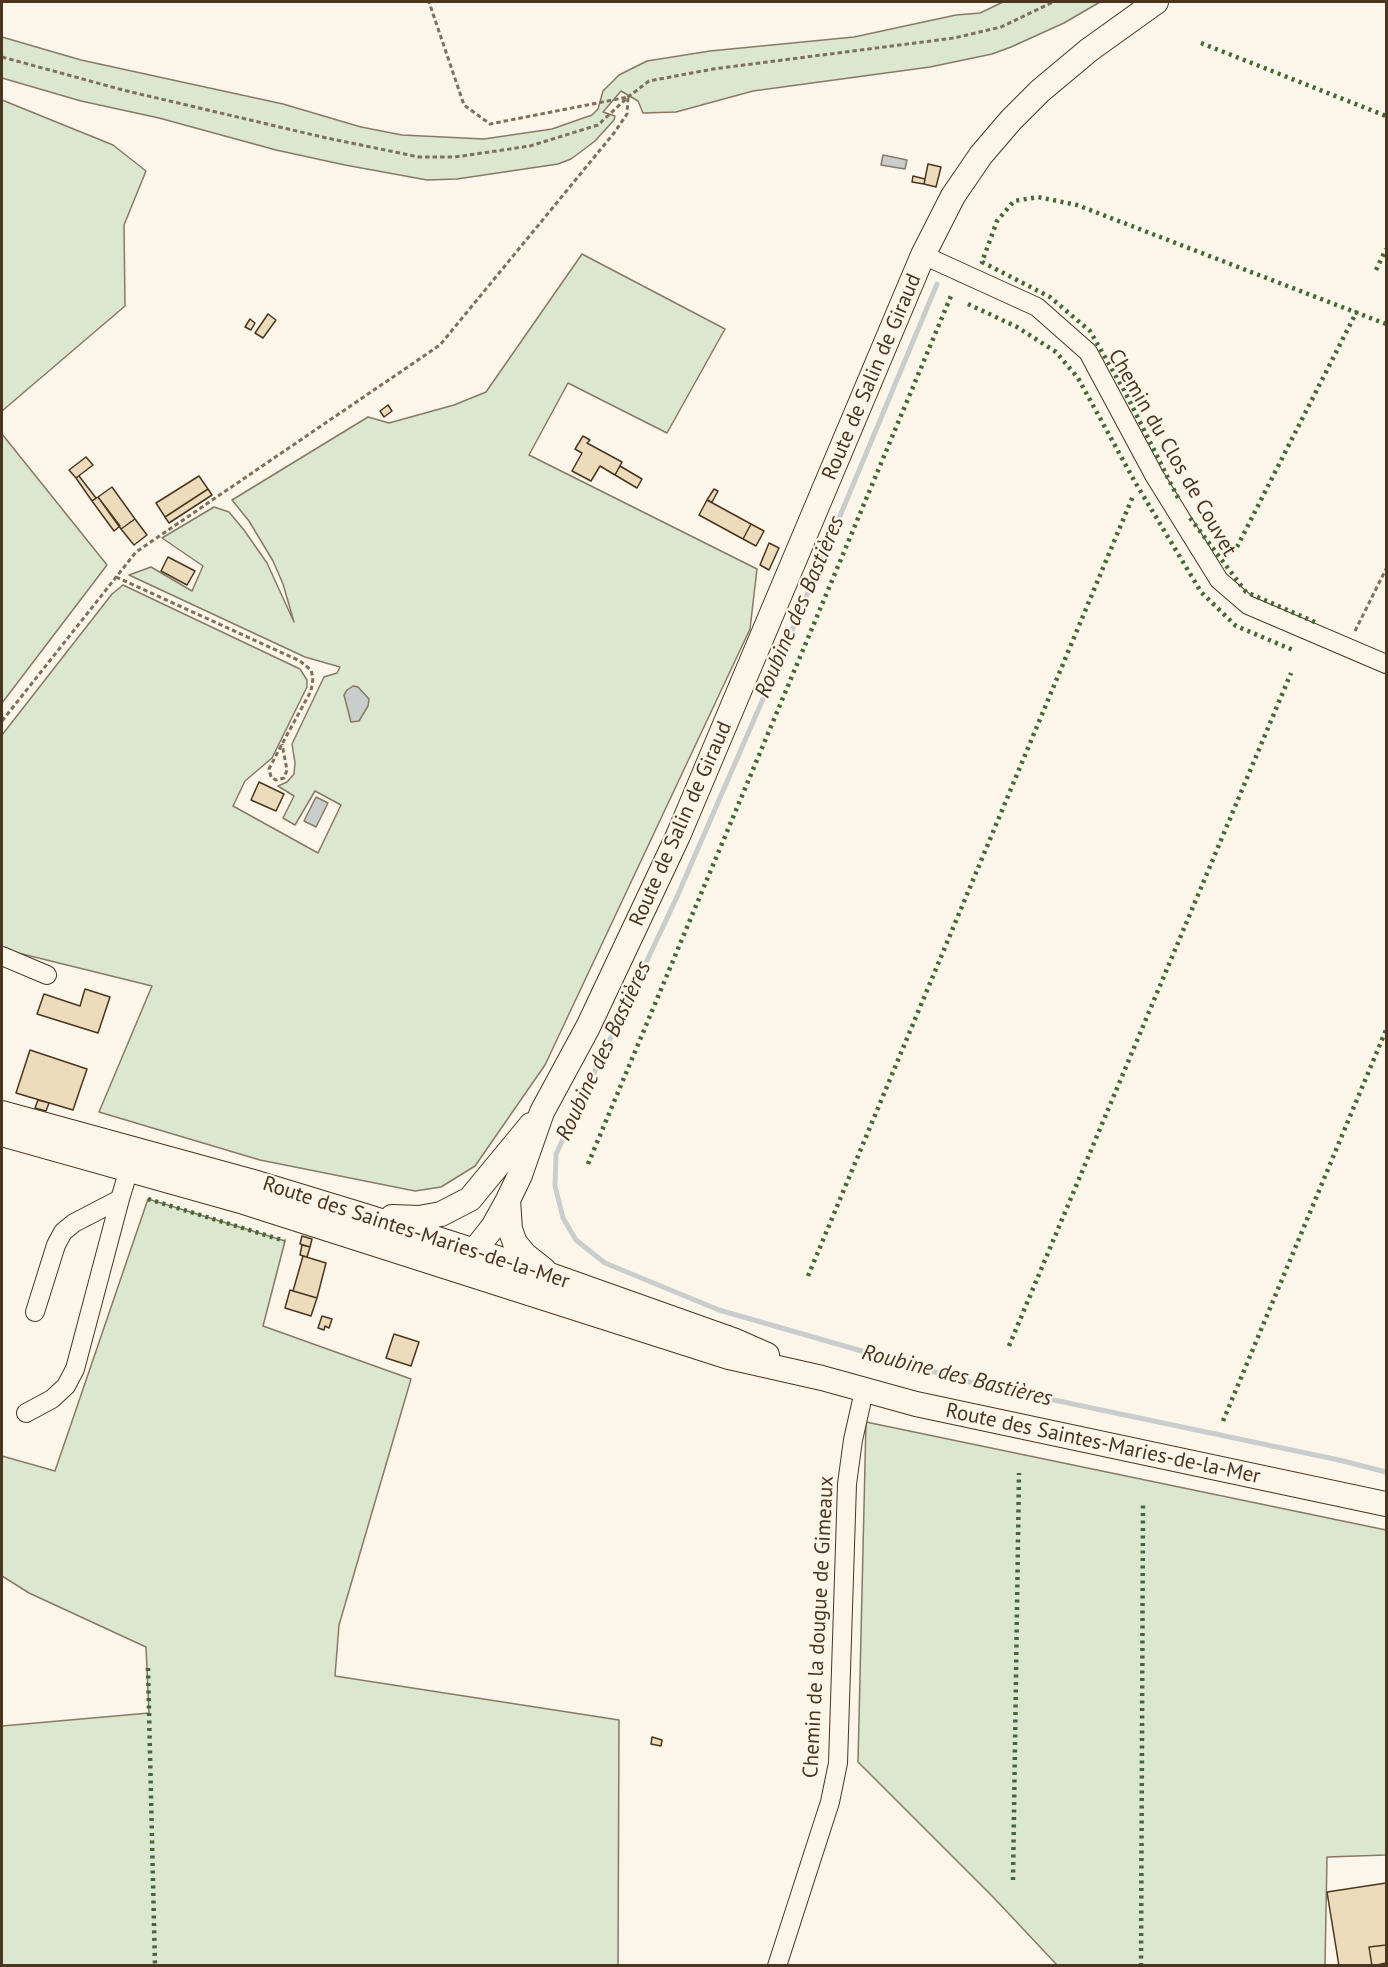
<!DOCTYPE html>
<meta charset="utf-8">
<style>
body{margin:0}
#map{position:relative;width:1388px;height:1967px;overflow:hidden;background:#fbf6e9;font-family:"PT Sans",sans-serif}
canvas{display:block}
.frame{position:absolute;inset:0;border:3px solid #4a3520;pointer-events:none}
</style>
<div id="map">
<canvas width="1388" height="1967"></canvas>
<div class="frame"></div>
</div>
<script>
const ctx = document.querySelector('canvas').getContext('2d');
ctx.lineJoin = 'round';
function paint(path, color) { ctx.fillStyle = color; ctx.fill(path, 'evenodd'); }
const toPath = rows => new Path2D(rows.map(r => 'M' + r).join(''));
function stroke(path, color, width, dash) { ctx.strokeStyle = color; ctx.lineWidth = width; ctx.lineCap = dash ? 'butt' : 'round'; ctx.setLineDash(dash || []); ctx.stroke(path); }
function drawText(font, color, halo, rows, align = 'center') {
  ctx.font = font + ' "PT Sans",sans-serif'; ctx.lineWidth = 4.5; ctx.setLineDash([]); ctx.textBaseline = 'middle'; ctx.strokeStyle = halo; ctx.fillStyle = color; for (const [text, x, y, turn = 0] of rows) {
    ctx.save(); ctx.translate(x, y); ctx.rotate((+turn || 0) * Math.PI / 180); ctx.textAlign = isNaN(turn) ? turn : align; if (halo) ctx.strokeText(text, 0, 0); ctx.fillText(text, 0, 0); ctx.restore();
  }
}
const green = toPath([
 [1003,2,1100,2,1064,23,1011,47,992,54,930,67,753,91,676,112,643,113,638,101,621,91,603,112,615,116,614,120,595,141,571,159,558,164,457,179,427,180,345,165,276,150,159,118,81,101,2,78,2,37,81,60,283,104,361,127,402,135,484,139,552,129,592,115,598,109,603,91,619,75,647,61,710,51,854,37,956,15,980,13,1003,2],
 [2,100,113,145,146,171,124,225,125,306,2,411,2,100],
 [582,254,725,329,667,433,568,383,529,455,757,569,750,629,545,1065,475,1166,441,1187,415,1191,260,1160,99,1112,152,986,2,949,2,735,112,594,123,585,300,669,307,680,307,687,272,758,245,781,233,806,318,853,341,805,315,791,295,825,283,818,294,796,278,786,287,782,294,774,295,763,292,744,324,677,337,673,340,667,305,657,129,575,151,567,192,591,203,566,162,538,214,507,229,512,244,530,267,563,294,622,283,584,273,561,249,521,232,500,368,417,389,423,454,405,486,392,582,254],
 [2,434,107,565,2,703,2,434],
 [148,1199,285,1241,263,1326,411,1379,339,1625,335,1676,619,1720,618,1965,2,1965,2,1726,149,1713,146,1647,29,1593,2,1576,2,1456,55,1471,148,1199],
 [866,1422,1386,1530,1386,1855,1327,1857,1325,1965,1057,1965,994,1898,858,1762,866,1422]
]);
paint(green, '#dce7d0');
stroke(green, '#887966', 1.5);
const water = toPath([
 [883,155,907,160,905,169,881,165,883,155],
 [353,686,358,687,369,699,368,706,359,721,351,722,344,695,347,690,353,686],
 [316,797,328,803,316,827,304,821,316,797]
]);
paint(water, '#c9cecd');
stroke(water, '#887966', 1.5);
stroke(toPath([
 [937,284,776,669,676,899,556,1154,555,1186,563,1218,576,1240,605,1263,719,1310,973,1383,1339,1460,1386,1472]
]), '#c9cecd', 5);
const building = toPath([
 [928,164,941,167,936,187,924,184,928,164],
 [913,176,925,179,924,184,912,182,913,176],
 [268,314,276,320,263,338,255,333,268,314],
 [250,319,255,323,251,330,245,327,250,319],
 [388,405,392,411,384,417,380,411,388,405],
 [583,436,590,440,587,443,622,462,615,475,600,466,591,481,572,471,582,453,575,449,583,436],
 [86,457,93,465,76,478,69,470,86,457],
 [620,466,642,479,637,488,615,475,620,466],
 [79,476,96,498,92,501,76,478,79,476],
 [199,476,208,489,165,517,156,503,199,476],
 [112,487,135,519,121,529,98,497,112,487],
 [208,489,212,495,169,523,165,517,208,489],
 [714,489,718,491,712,502,707,500,714,489],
 [98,497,120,526,114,531,92,501,98,497],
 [707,500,751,524,743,539,699,515,707,500],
 [135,519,147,535,134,545,121,529,135,519],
 [751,524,764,531,756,546,743,539,751,524],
 [769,543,779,548,769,570,760,565,769,543],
 [168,557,195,571,187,585,161,571,168,557],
 [259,782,284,794,276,811,251,800,259,782],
 [85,989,110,997,98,1033,37,1014,44,994,80,1006,85,989],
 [30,1050,87,1069,73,1110,16,1093,30,1050],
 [38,1100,49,1103,46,1111,35,1108,38,1100],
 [302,1236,312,1239,310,1247,300,1244,302,1236],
 [302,1245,310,1247,307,1257,300,1255,302,1245],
 [303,1256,326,1263,317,1298,293,1291,303,1256],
 [290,1290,317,1298,311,1316,285,1308,290,1290],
 [322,1316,332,1319,329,1328,325,1326,324,1330,318,1328,322,1316],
 [394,1334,419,1342,411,1366,386,1358,394,1334],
 [652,1737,662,1740,661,1746,651,1744,652,1737],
 [1386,1883,1386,1945,1369,1947,1372,1966,1339,1966,1327,1892,1386,1883],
 [1386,1945,1386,1963,1372,1966,1369,1947,1386,1945]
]);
paint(building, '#ecdcbc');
stroke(building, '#4a3520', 1.5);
const minor = toPath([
 [923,255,1037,307,1088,352,1154,475,1219,580,1248,605,1386,664],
 [2,956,47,975],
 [35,1312,56,1245,63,1232,74,1223,120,1199,132,1159],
 [26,1413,52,1399,66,1386,75,1369,120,1199],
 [777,1966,830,1802,838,1763,847,1484,853,1440,864,1391]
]);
const major = toPath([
 [2,1113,250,1181,365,1216,550,1275,733,1340,767,1355],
 [2,1134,244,1202,729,1357,822,1378,916,1404,1386,1504],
 [508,1200,510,1229,515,1243,525,1255,544,1270],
 [392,1217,419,1218,441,1214,470,1199,531,1125],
 [456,1269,474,1251,493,1227,508,1200,520,1175,542,1112,588,1027,678,836,923,255,953,196,981,155,1011,120,1040,91,1089,50,1156,2]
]);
stroke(minor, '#4a3520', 20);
stroke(major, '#4a3520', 26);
stroke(toPath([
 [2,57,123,90,322,137,419,157,455,157,530,146,598,125,628,97,649,81,713,69,954,38,1001,27,1053,2],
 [116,577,300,661,311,670,313,678,311,691,282,744,269,769,271,777,276,780,284,778,287,770,282,744],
 [1355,631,1386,569],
 [2,721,136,552,440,345,614,133,627,114,628,97,490,124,464,105,429,2]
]), '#7f6f5c', 3, [4.5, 3]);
stroke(minor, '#fbf6e9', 18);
stroke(major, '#fbf6e9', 24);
stroke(toPath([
 [1201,43,1386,116],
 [1376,270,1386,249],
 [968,304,1017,327,1056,352,1078,378,1135,482,1201,592,1236,626,1293,650],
 [1178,498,1124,390,1090,331,1050,297,982,262,997,221,1014,201,1038,197,1077,205,1386,324],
 [1190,518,1246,592,1317,623],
 [1237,547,1357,311],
 [588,1164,951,296],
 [148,1199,285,1241],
 [808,1276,1133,496],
 [1009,1346,1291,673],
 [1223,1421,1386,1030],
 [148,1668,155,1966],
 [1013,1880,1019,1473],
 [1141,1966,1143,1505]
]), '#436837', 4.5, [3, 4.5]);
drawText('21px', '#4a3520', '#fbf6e9', [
 ["Route de Salin de Giraud",872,377,-67],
 ["Chemin du Clos de Couvet",1172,453,60],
 ["Route de Salin de Giraud",681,824,-66],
 ["Route des Saintes-Maries-de-la-Mer",416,1233,18],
 ["Route des Saintes-Maries-de-la-Mer",1103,1444,12],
 ["Chemin de la dougue de Gimeaux",819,1627,-87]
]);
drawText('italic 22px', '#4a3520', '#fbf6e9', [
 ["Roubine des Bastières",800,607,-67],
 ["Roubine des Bastières",604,1051,-65],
 ["Roubine des Bastières",957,1376,14]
]);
</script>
